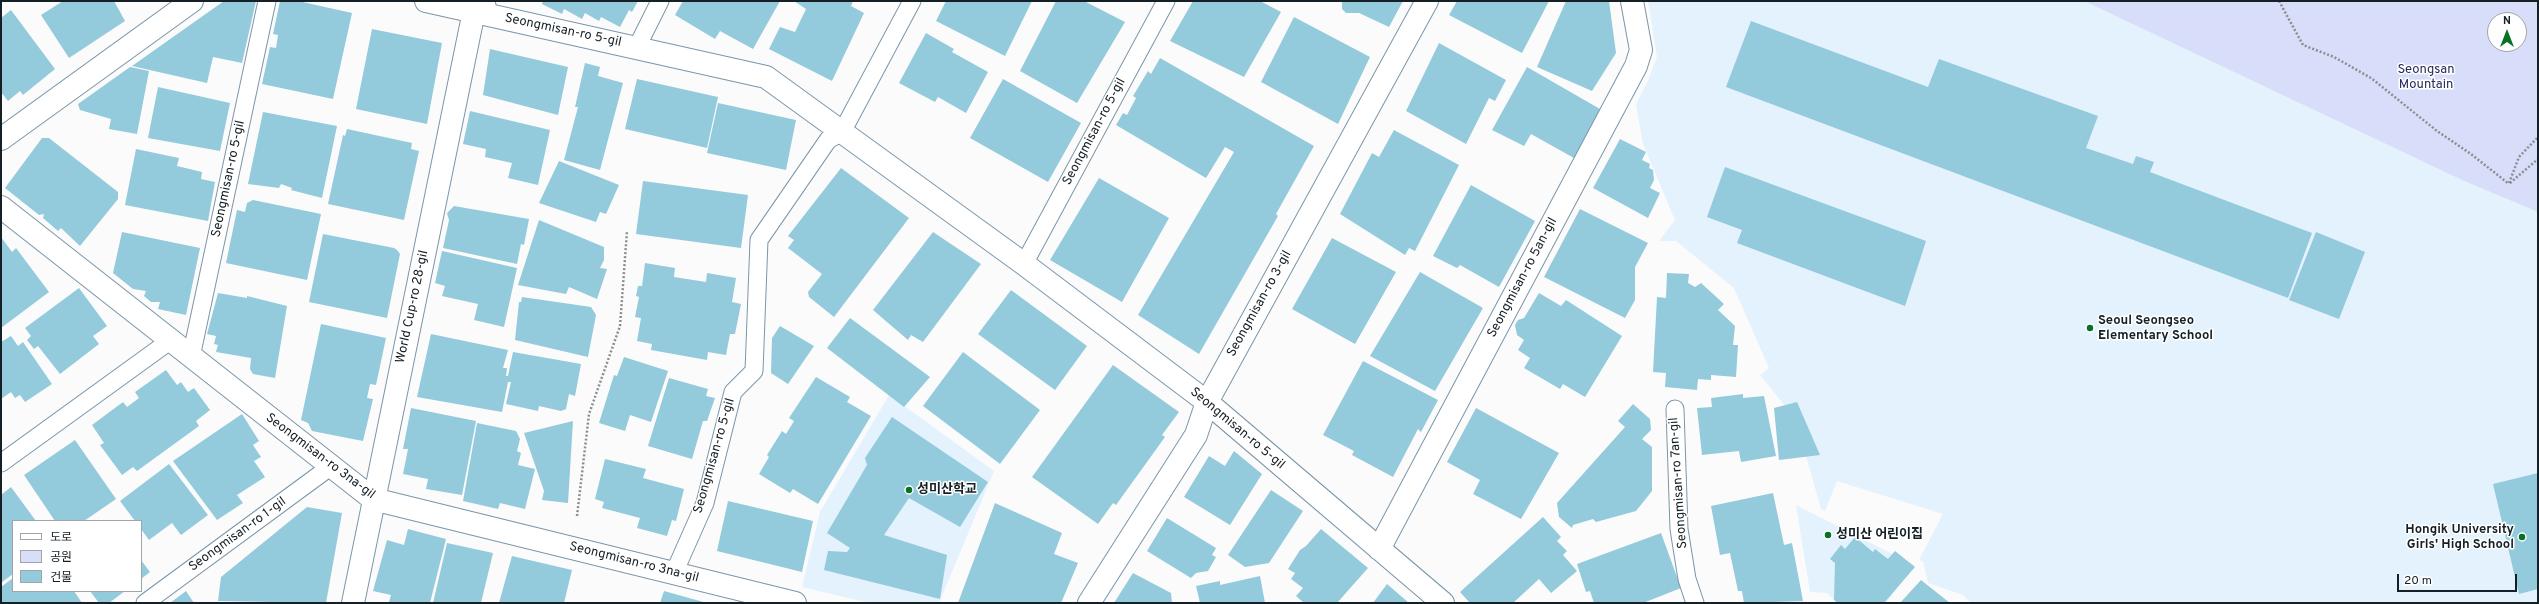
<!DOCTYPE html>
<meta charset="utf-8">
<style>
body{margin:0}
#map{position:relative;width:2539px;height:604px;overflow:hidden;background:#fbfbfb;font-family:Overpass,"Noto Sans KR",sans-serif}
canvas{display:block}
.frame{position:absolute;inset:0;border:2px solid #141f26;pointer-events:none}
.legend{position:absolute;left:12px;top:520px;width:130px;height:72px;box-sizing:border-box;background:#fff;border:1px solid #a1a5a8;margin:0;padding:5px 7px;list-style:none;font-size:12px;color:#141f26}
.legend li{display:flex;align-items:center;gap:8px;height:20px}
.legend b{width:20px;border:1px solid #a1a5a8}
.north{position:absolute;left:2487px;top:12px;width:40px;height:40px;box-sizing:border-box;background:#fff;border:1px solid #a1a5a8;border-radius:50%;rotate:0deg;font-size:11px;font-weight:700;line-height:16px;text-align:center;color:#141f26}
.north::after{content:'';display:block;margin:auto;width:14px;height:18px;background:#077223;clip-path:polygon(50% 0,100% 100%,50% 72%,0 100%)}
.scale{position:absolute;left:2397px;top:574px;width:120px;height:18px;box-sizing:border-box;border:2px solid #141f26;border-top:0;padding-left:5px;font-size:12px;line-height:14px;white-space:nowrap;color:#141f26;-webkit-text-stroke:3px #fff;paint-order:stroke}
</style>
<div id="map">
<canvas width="2539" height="604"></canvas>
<div class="frame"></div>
<ul class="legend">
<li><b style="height:5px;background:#fff"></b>도로</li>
<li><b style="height:11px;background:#d8def9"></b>공원</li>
<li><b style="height:11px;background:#93cadc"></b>건물</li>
</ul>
<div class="north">N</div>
<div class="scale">20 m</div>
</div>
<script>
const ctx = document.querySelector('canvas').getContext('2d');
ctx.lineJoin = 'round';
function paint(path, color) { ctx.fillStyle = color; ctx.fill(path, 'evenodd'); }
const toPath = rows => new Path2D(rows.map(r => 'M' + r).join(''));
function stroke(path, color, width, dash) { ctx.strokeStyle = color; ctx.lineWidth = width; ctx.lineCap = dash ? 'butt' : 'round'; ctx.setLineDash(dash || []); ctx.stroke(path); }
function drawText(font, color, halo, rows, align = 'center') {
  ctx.font = font + ' Overpass,"Noto Sans KR",sans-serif'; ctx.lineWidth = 3; ctx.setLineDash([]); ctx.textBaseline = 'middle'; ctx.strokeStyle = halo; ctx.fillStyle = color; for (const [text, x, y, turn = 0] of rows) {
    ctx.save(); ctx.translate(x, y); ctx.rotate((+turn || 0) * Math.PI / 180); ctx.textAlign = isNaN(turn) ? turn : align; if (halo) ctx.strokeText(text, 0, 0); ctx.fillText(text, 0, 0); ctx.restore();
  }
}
paint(toPath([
 [1648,1,2084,1,2464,181,2538,212,2538,603,1971,603,1963,595,1928,583,1923,561,1919,560,1943,514,1837,481,1825,511,1821,509,1807,459,1789,411,1760,375,1769,368,1734,288,1676,241,1659,241,1675,220,1643,144,1636,104,1647,83,1657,57],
 [889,395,994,471,939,603,869,603,802,587,820,512],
 [1796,505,1914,565,1886,603,1837,603,1827,593,1810,592]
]), '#e3f2fd');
paint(toPath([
 [2084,1,2538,1,2538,212,2464,181],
 [2495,20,2519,20,2519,44,2495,44]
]), '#d8def9');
paint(toPath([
 [63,1,114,1,125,21,69,58,41,15],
 [224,1,256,1,242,63,213,57,207,83,132,66],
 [280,1,298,1,352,13,333,99,262,84,270,47,276,48,278,35,273,34],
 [543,1,638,1,632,12,629,10,620,27,601,17,599,21,585,13,582,19,564,9,562,14,542,4],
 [683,1,780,1,753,49,720,31,715,39,675,15],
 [794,1,853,1,851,6,864,13,832,81,769,49,780,27,795,32,806,9],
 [946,1,1032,1,1005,56,936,21],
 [1056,1,1084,1,1125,22,1077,103,1020,71],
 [1193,1,1260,1,1281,12,1244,77,1170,41],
 [1342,1,1403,1,1389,27,1359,13,1346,13,1342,9],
 [1457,1,1549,1,1522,53,1449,15],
 [1566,1,1609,1,1616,53,1592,91,1537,67],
 [11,10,55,69,23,95,20,91,8,101,1,92,1,18],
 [1294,17,1370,57,1338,124,1261,82],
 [1751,21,1928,87,1939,59,2098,116,2086,148,2133,164,2136,156,2154,162,2150,172,2312,233,2288,298,1726,87],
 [372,29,442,43,427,124,356,109],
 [926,33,954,49,952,52,988,72,966,113,938,97,935,102,899,83],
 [1439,43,1506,80,1495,101,1489,98,1466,144,1406,111],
 [490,49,568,67,558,115,483,95],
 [1160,58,1314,146,1276,214,1278,216,1199,354,1138,315,1234,152,1225,147,1206,178,1116,125,1123,113,1127,115,1136,98,1133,96,1148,71,1151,74],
 [585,63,600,67,598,76,623,83,600,170,564,160,578,107,575,107],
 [130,67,149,71,137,134,109,129,111,119,80,110,78,104],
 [1527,67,1600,109,1574,158,1531,134,1524,146,1492,130],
 [637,79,718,97,707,148,625,129],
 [1003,79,1081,123,1048,182,970,138],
 [158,87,230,103,220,151,148,138],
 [718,103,796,120,786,170,707,153],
 [470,111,550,130,538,185,508,178,512,163,485,157,486,149,463,144],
 [263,112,337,126,322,198,291,190,292,188,281,184,279,188,248,184],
 [347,129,412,143,411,149,419,151,404,220,328,204,343,135,345,136],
 [1394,130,1459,165,1415,251,1409,248,1405,255,1340,214,1372,153,1379,157],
 [42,138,49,138,118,192,118,199,80,246,61,228,58,231,43,218,44,214,39,215,5,188],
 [1620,139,1646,152,1642,160,1650,164,1649,168,1653,170,1654,180,1650,188,1660,193,1648,218,1593,188],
 [136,149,179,158,177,166,202,172,201,179,215,182,208,221,125,205],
 [559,161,619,185,606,214,600,212,596,222,539,203],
 [1725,167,1926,241,1905,306,1737,243,1742,230,1707,217],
 [841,168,909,218,834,317,809,297,808,292,822,274,788,248,794,240,788,236],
 [1099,178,1169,218,1122,302,1050,260],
 [643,181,748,195,741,248,636,234],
 [1471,185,1535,221,1499,287,1460,265,1457,268,1433,256],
 [253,200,321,214,307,280,226,263,237,210,245,212,247,203],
 [454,206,529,219,524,245,521,244,517,264,443,248,449,220,447,213],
 [1580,209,1648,243,1635,267,1635,300,1625,318,1544,277],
 [539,220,604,247,604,260,600,268,607,269,597,299,569,287,566,294,518,285],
 [122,232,200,248,186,315,158,309,160,302,151,302,144,296,146,291,133,289,113,273],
 [933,232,981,264,923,342,911,335,908,340,873,310],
 [2316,232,2365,252,2339,319,2289,300],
 [323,234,394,248,397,250,400,254,387,318,309,302],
 [1,237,12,252,16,248,49,292,1,328],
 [1332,238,1396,272,1355,344,1292,309],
 [442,251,517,268,504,327,474,320,478,304,442,296,445,286,435,283],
 [645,263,675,268,674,277,706,282,707,273,736,278,732,302,741,304,735,334,730,334,726,355,708,352,707,360,651,350,652,344,637,341,641,318,635,317,639,297,636,296,638,286,642,286],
 [1420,272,1483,308,1435,391,1370,356],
 [1667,273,1689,274,1688,283,1695,287,1701,283,1724,304,1718,310,1735,326,1733,345,1738,345,1736,377,1711,375,1711,380,1698,379,1697,390,1665,387,1666,373,1653,372,1657,297,1666,298],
 [79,288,107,326,93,336,99,344,60,374,38,346,34,349,27,340,31,336,25,328],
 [1011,290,1087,346,1055,390,978,334],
 [218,293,247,298,247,296,287,306,275,378,253,374,250,369,251,358,216,352,218,345,214,344,216,336,207,334],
 [1539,293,1561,306,1566,300,1622,336,1585,397,1563,384,1560,389,1524,368,1530,358,1518,350,1524,340,1517,335,1515,325,1518,320,1524,318],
 [522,297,591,307,596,315,588,357,515,340,519,302,521,302],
 [850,318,930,377,904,407,827,348],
 [321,324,386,338,376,385,370,384,367,398,373,399,363,441,312,431,308,423,301,420],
 [780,326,814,346,788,384,771,373,772,338],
 [431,334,508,350,503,368,507,368,506,376,508,376,513,352,581,364,575,396,569,394,566,409,561,411,539,406,538,411,506,404,511,382,508,382,502,412,417,397],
 [11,336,18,346,23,342,52,384,25,402,20,395,15,398,11,392,1,399,1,342],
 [963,352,1040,410,1000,464,923,406],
 [624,357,668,371,651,422,630,415,625,431,599,423,614,375,617,376],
 [1363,361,1438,400,1421,432,1418,429,1393,477,1352,455,1354,451,1323,435],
 [1113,365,1179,412,1162,435,1165,437,1116,505,1113,503,1098,524,1032,477],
 [166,370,177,385,181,382,188,392,194,388,210,410,196,421,199,426,137,471,133,467,122,475,100,445,104,443,92,425,123,402,127,407,139,398,135,392],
 [816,377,850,397,847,402,871,416,818,504,793,489,790,493,759,474,769,457,767,455,782,431,786,434,794,421,789,418],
 [669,378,708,389,706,396,715,398,707,421,703,421,692,459,648,446],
 [1743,394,1743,398,1764,396,1776,456,1741,462,1739,451,1702,455,1697,408,1712,407,1711,398],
 [1797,402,1820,455,1779,460,1774,408],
 [1633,404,1650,419,1651,430,1642,439,1652,447,1652,491,1636,511,1596,522,1593,519,1573,525,1572,528,1559,517,1557,503,1625,427,1618,421],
 [411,408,476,421,462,495,426,489,428,479,403,474,408,449,403,449],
 [1476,408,1559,453,1521,519,1473,494,1480,480,1447,462],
 [242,414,259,441,253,445,261,457,254,461,265,477,237,495,243,503,217,520,173,461],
 [892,417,988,482,960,527,909,498,884,535,947,555,940,599,824,570,828,551,847,552,850,548,827,533,867,465,865,458],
 [573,421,568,503,542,500,544,491,524,433],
 [477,423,516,431,520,439,517,451,521,453,518,465,535,469,525,509,500,503,498,509,463,501],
 [75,440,116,499,84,521,55,521,24,475],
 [1234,451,1262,474,1230,525,1184,497,1209,456,1225,466],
 [605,459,646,469,643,478,684,489,676,521,672,520,667,536,637,528,640,518,602,508,604,502,595,499],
 [169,464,208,515,181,535,172,523,149,540,141,529,141,521,135,521,120,501],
 [2538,473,2538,589,2519,594,2493,484],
 [11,487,36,521,13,521,13,574,2,582,1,495],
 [1271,490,1303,511,1269,563,1245,567,1228,555],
 [1773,493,1784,545,1792,543,1803,601,1744,603,1742,591,1738,591,1730,553,1720,555,1711,506],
 [728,501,813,521,802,572,717,551],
 [995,503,1062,533,1054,554,1078,563,1061,603,958,603],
 [307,507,342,513,326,603,218,601,221,577],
 [1543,517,1561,537,1557,541,1567,551,1563,555,1577,571,1551,593,1539,579,1513,603,1470,603,1460,592],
 [1167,518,1216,548,1212,555,1216,557,1208,571,1196,573,1191,578,1147,551],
 [408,529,446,539,430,603,393,603,389,602,391,595,373,591,387,540,404,545],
 [1321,529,1368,568,1337,603,1304,603,1296,596,1303,588,1291,579,1295,573,1288,569,1300,550,1306,546],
 [1661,533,1681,588,1643,603,1594,603,1590,591,1586,592,1577,564],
 [1855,537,1873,552,1875,549,1888,559,1895,551,1915,567,1884,603,1838,603,1834,600,1835,563,1830,559,1841,545,1845,549],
 [447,543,493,553,481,603,433,603],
 [512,556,572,570,564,603,499,603],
 [141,560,150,572,141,579],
 [1133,573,1171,593,1172,603,1114,603],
 [1260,576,1265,603,1200,603,1196,586,1220,581,1220,585],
 [13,578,13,591,74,591,82,603,1,603,1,587],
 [1921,580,1950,603,1900,603],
 [1387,584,1409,603,1373,603],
 [90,591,125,591,109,603,99,603],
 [186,591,194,603,170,603],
 [664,591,707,603,660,603]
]), '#93cadc');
const service = toPath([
 [486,1,489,15],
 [637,47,660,1],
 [1024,264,1166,1],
 [191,357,267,1],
 [1675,409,1679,529,1687,579,1695,603],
 [1,463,171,340],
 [674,573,705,503,733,392,754,371,759,240,828,140,842,132,912,1],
 [145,603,330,467]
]);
const minor = toPath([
 [426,1,766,77,1024,264,1207,402,1443,603],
 [1,139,192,1],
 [1,207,373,499,795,603],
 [1379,549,1636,66,1641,50,1632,1],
 [353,603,474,11],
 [1089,603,1196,435,1207,402,1427,1]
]);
stroke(service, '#7a96aa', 19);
stroke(minor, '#7a96aa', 24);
stroke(toPath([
 [2279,1,2303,45,2334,57,2371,78,2437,131,2471,154,2509,184],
 [2509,183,2519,157,2538,137],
 [2510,183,2538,159],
 [577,516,589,414,620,326,627,231]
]), '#898e91', 2.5, [2, 2]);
stroke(service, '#fff', 17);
stroke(minor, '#fff', 22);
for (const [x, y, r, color] of [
 [2090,328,4,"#077223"],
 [909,490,4,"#077223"],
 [1828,535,4,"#077223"],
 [2522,537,4,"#077223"]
]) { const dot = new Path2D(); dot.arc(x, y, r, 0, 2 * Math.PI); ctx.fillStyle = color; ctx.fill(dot); stroke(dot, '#fff', 1.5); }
drawText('13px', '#141f26', '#fff', [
 ["Seongmisan-ro 5-gil",563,31,12],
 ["Seongmisan-ro 5-gil",1095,132,-62],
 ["Seongmisan-ro 5-gil",229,179,-78],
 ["Seongmisan-ro 5an-gil",1523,278,-62],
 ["Seongmisan-ro 3-gil",1260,304,-61],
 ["World Cup-ro 28-gil",413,307,-78],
 ["Seongmisan-ro 5-gil",1237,429,40],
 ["Seongmisan-ro 5-gil",715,456,-74],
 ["Seongmisan-ro 3na-gil",320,457,37],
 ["Seongmisan-ro 7an-gil",1679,483,-94],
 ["Seongmisan-ro 1-gil",238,535,-36],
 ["Seongmisan-ro 3na-gil",634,563,14]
]);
drawText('13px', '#25295e', '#fff', [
 ["Seongsan",2426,70],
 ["Mountain",2426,85]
]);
drawText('bold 13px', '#141f26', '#fff', [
 ["Seoul Seongseo",2098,321],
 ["Elementary School",2098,336],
 ["성미산학교",917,490],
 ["Hongik University",2514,530,"right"],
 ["Girls' High School",2514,545,"right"],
 ["성미산 어린이집",1836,535]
], 'left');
</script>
